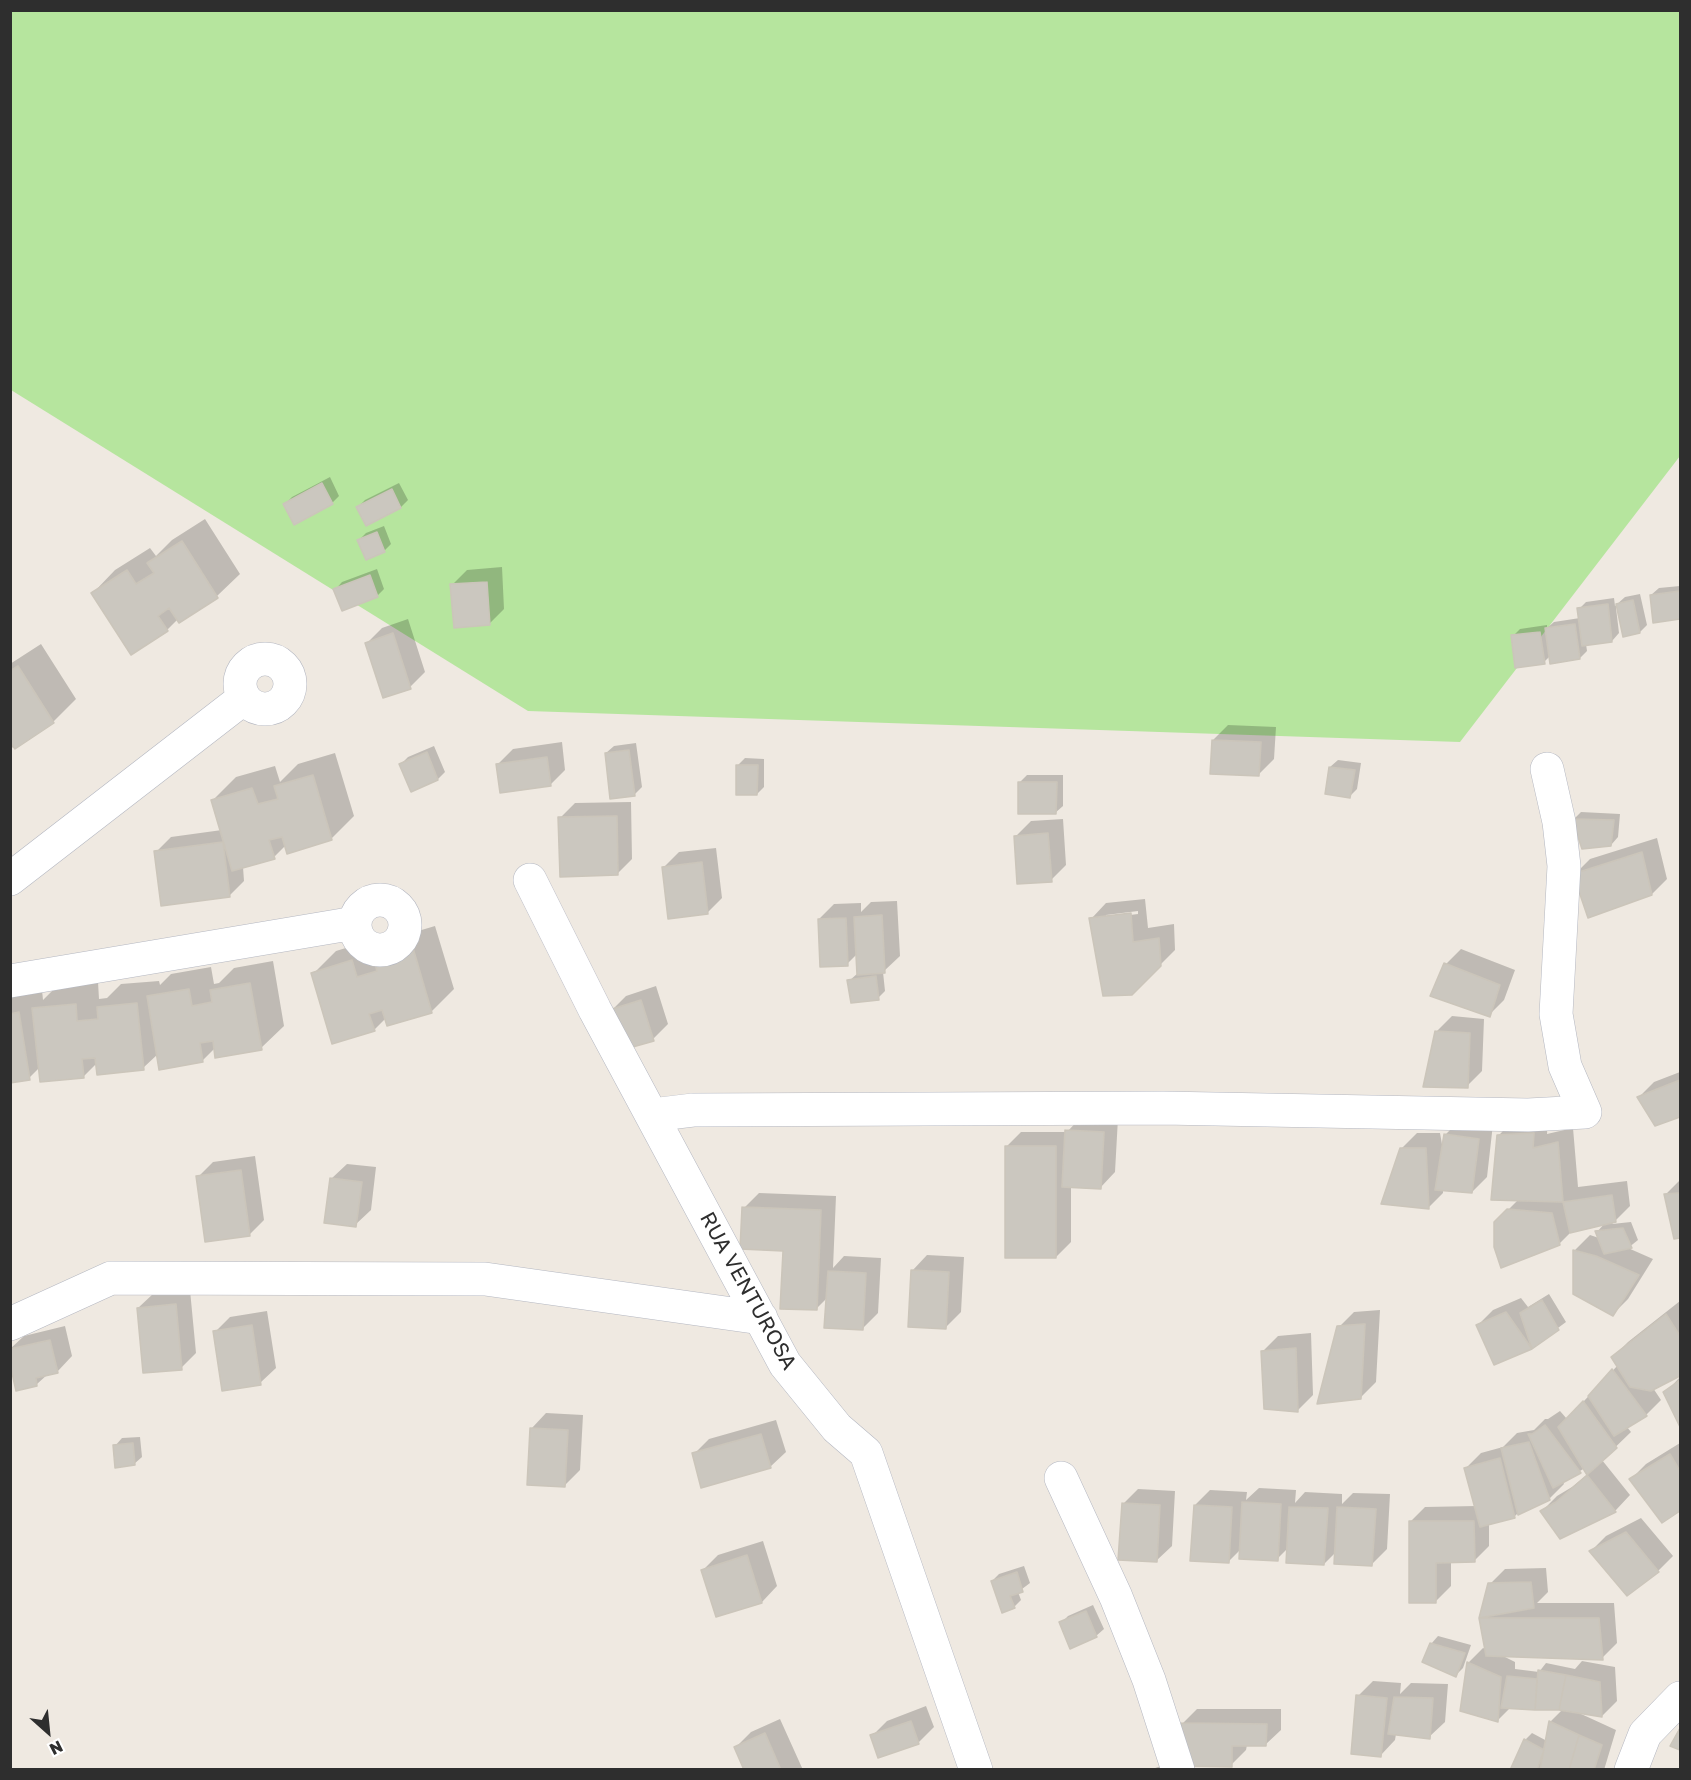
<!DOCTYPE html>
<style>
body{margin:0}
#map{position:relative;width:1691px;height:1780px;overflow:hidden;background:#efe9e1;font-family:"Golos Text",sans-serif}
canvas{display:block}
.frame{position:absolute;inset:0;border:12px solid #2e2e2e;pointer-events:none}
.north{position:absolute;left:18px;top:1702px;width:60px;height:60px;-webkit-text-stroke:4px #fff;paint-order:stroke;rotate:153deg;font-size:16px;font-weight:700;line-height:24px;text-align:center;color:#2e2e2e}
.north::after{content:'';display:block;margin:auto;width:21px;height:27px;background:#2e2e2e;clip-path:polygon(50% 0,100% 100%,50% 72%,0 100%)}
</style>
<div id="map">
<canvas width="1691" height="1780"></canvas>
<div class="frame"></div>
<div class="north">N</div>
</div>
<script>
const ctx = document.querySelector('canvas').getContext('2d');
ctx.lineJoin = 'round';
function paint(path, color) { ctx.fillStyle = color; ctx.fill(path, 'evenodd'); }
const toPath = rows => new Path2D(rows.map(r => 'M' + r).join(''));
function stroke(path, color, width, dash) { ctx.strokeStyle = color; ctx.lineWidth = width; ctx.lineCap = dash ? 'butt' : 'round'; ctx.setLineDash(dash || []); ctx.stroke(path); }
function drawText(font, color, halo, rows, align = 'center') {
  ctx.font = font + ' "Golos Text",sans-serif'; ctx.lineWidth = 6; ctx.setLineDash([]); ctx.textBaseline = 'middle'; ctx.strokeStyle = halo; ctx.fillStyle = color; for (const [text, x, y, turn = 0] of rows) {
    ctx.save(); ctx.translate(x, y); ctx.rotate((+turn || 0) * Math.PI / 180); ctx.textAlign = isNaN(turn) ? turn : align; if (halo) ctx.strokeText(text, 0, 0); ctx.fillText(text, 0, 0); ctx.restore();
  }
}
paint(toPath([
 [10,11,1680,11,1680,456,1460,742,528,711,11,390]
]), '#b6e59e');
paint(toPath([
 [330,477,339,496,332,503,285,504,292,497],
 [399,483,408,500,401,507,366,524,358,507,365,500],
 [205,519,240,574,217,596,179,621,178,619,167,630,93,593,115,570,150,548,156,556,172,540],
 [384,526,391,544,384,551,359,540,366,533],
 [502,567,504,609,489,624,452,585,467,570],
 [377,569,384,589,377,596,335,590,342,582],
 [1680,586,1680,618,1655,621,1651,595,1659,588],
 [1640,594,1647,625,1640,632,1618,608,1616,608,1619,633,1612,641,1586,644,1587,651,1580,658,1550,656,1544,662,1513,636,1520,629,1547,625,1547,628,1554,622,1580,618,1579,609,1586,602,1614,598,1615,606,1625,597],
 [408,619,425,672,410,687,367,643,382,628],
 [41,644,76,699,53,722,10,749,10,664],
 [1228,725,1276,727,1274,759,1259,774,1213,740],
 [562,742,565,770,550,785,498,764,513,749],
 [636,743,642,787,634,795,606,753,614,746],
 [434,746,445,772,438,779,401,764,408,757],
 [335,753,354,816,331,839,286,845,274,857,243,867,244,881,229,896,156,852,171,837,222,830,213,800,236,777,275,766,280,782,298,764],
 [745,758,764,759,764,787,757,794,738,765],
 [1338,760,1361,763,1357,789,1350,796,1330,767],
 [1027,775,1063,775,1063,806,1055,813,1020,782],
 [631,802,632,859,617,874,560,818,575,803],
 [1581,812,1620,814,1618,837,1611,845,1574,819],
 [1063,819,1066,865,1051,880,1016,836,1031,821],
 [1657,838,1667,879,1652,894,1575,874,1590,859],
 [716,848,722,898,707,913,663,868,679,852],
 [1145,899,1148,928,1174,924,1175,950,1131,994,1091,919,1106,903],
 [1138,911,1138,914,1106,918,1106,915],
 [897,901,900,956,883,972,885,991,878,998,849,981,858,973,857,954,847,964,819,919,834,904,861,903,861,912,871,902],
 [435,926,454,989,431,1012,386,1018,374,1030,313,974,336,951,375,939,380,956,398,937],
 [1461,949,1515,970,1504,1000,1489,1015,1446,964],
 [273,961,284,1026,261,1048,215,1048,202,1061,158,1054,143,1068,97,1063,83,1077,40,1067,29,1078,10,1081,10,995,42,990,43,1000,57,986,98,982,99,999,107,998,121,984,159,981,160,985,171,974,211,967,214,984,219,983,234,968],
 [656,986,668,1024,653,1039,611,1011,626,996],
 [1452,1016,1484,1019,1482,1071,1467,1086,1436,1032],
 [1680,1072,1680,1115,1656,1124,1639,1097,1654,1082],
 [1082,1116,1118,1118,1115,1172,1100,1188,1071,1186,1071,1242,1056,1257,1006,1147,1021,1132,1067,1132],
 [1548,1119,1547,1134,1573,1128,1578,1187,1627,1181,1630,1206,1612,1224,1631,1222,1638,1240,1628,1248,1653,1259,1628,1299,1613,1314,1575,1293,1575,1250,1590,1235,1599,1238,1597,1232,1605,1223,1571,1232,1559,1244,1495,1223,1519,1199,1499,1135,1514,1120],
 [1460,1120,1493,1124,1487,1177,1472,1192,1443,1189,1443,1193,1428,1208,1401,1149,1417,1133,1440,1133,1443,1150,1445,1135],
 [255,1156,264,1220,249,1235,198,1177,213,1162],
 [347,1164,376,1167,371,1210,355,1225,331,1179],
 [1680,1180,1680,1236,1675,1237,1665,1195],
 [759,1193,836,1196,833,1268,844,1256,881,1258,878,1313,863,1328,828,1297,816,1309,785,1250,744,1208],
 [927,1255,964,1257,961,1312,945,1328,912,1271],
 [190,1290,196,1353,181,1368,138,1308,154,1293],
 [1549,1294,1566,1322,1531,1348,1478,1325,1493,1310,1521,1298,1528,1307],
 [1680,1301,1680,1375,1653,1388,1661,1400,1646,1415,1627,1427,1631,1432,1602,1460,1630,1495,1616,1510,1560,1537,1542,1511,1557,1496,1572,1487,1588,1474,1585,1468,1563,1481,1564,1484,1549,1499,1519,1512,1515,1516,1489,1523,1489,1546,1474,1561,1451,1561,1451,1586,1436,1601,1410,1522,1425,1507,1476,1506,1466,1468,1481,1453,1503,1447,1517,1433,1534,1430,1545,1419,1548,1419,1560,1411,1567,1419,1618,1365,1613,1357,1628,1342],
 [1380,1310,1376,1382,1361,1397,1339,1327,1354,1312],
 [267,1311,276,1368,260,1383,215,1332,230,1317],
 [65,1326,72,1356,57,1372,48,1374,37,1384,10,1349,24,1336],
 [1311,1333,1313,1395,1298,1410,1263,1351,1278,1336],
 [1680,1377,1680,1423,1665,1393],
 [546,1413,583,1415,580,1470,565,1485,531,1429],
 [776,1420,786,1452,770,1467,694,1454,709,1439],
 [140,1437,142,1457,134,1464,115,1446,122,1438],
 [1680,1443,1680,1509,1662,1521,1631,1479,1646,1464],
 [1259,1488,1296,1490,1295,1503,1305,1492,1342,1494,1342,1504,1353,1493,1390,1494,1387,1549,1372,1564,1336,1552,1324,1564,1288,1548,1277,1559,1241,1549,1228,1562,1195,1505,1210,1490,1247,1492,1246,1500],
 [1138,1489,1175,1491,1172,1546,1156,1561,1123,1504],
 [1641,1518,1673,1556,1658,1571,1591,1551,1606,1536],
 [763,1541,777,1586,762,1602,703,1570,718,1555],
 [1024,1566,1030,1583,1018,1592,1021,1600,1014,1607,992,1581,999,1574],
 [1546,1568,1548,1592,1537,1603,1614,1603,1617,1643,1602,1658,1501,1655,1515,1662,1515,1669,1539,1672,1546,1663,1575,1669,1582,1661,1615,1667,1617,1701,1602,1716,1579,1713,1616,1730,1604,1770,1512,1770,1525,1740,1532,1733,1547,1741,1550,1722,1563,1709,1511,1707,1498,1720,1468,1663,1483,1648,1486,1649,1481,1618,1490,1584,1505,1569],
 [1093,1605,1104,1629,1096,1636,1061,1623,1068,1616],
 [1438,1636,1471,1645,1463,1668,1456,1675,1431,1644],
 [1373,1681,1401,1683,1400,1694,1411,1683,1448,1684,1445,1722,1429,1737,1396,1734,1395,1740,1380,1756,1358,1696],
 [926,1706,934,1727,918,1743,872,1736,887,1721],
 [1197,1709,1281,1709,1281,1730,1265,1745,1247,1745,1246,1750,1231,1765,1190,1764,1191,1770,1150,1770,1182,1758,1182,1724],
 [780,1719,803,1770,746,1770,736,1747,751,1732]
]), '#0003');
const building = toPath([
 [322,483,333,504,294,525,283,504,322,483],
 [392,489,401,508,366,526,356,507,392,489],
 [377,532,385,552,366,560,357,540,377,532],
 [182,541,218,598,179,623,169,608,158,616,168,631,131,655,91,593,127,570,136,584,154,573,147,563,182,541],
 [370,575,378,597,342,611,333,589,370,575],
 [487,582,490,625,454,628,450,584,487,582],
 [1680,591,1680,619,1653,623,1650,595,1680,591],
 [1633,600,1640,633,1623,637,1616,604,1633,600],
 [1608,604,1612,642,1582,646,1577,608,1608,604],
 [1575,624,1580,659,1550,664,1545,628,1575,624],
 [1540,632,1545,664,1515,668,1511,635,1540,632],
 [393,633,411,689,383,698,365,643,393,633],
 [18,666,54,723,15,749,10,742,10,671,18,666],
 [1212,740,1261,742,1259,776,1210,774,1212,740],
 [629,750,635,796,610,799,605,753,629,750],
 [427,752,438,780,411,792,399,764,427,752],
 [547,757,551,786,500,793,496,764,547,757],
 [736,765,758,765,757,795,736,795,736,765],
 [1329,767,1355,770,1350,798,1325,794,1329,767],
 [313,775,332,840,287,854,282,837,269,840,275,859,232,871,211,800,252,788,258,804,278,799,274,786,313,775],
 [1018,782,1057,782,1056,814,1018,814,1018,782],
 [617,816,618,875,560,877,558,817,617,816],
 [1572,819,1614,820,1611,846,1582,849,1572,819],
 [1048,833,1052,882,1017,884,1014,836,1048,833],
 [223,842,230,897,161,906,154,851,223,842],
 [1642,852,1652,895,1588,918,1573,874,1642,852],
 [702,862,708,914,668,919,662,867,702,862],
 [1131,913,1133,942,1159,938,1161,966,1132,995,1103,996,1089,918,1131,913],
 [882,915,885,973,857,975,854,917,882,915],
 [846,918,848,966,820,967,818,919,846,918],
 [413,948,432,1013,387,1026,382,1010,369,1014,375,1031,332,1044,311,973,352,960,357,977,377,971,374,960,413,948],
 [1444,963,1500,985,1490,1017,1430,996,1444,963],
 [876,976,879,1000,851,1003,847,980,876,976],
 [250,983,262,1050,215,1058,213,1041,200,1043,203,1062,159,1070,147,996,189,989,192,1006,212,1002,210,990,250,983],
 [641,1000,654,1041,622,1050,609,1010,641,1000],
 [137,1003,144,1070,97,1075,95,1058,82,1059,84,1078,40,1082,32,1008,76,1004,77,1021,98,1019,97,1007,137,1003],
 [19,1012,30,1080,10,1083,10,1014,19,1012],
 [1435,1031,1470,1033,1468,1088,1423,1087,1435,1031],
 [1680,1080,1680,1117,1655,1126,1637,1097,1680,1080],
 [1065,1130,1104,1132,1101,1189,1062,1187,1065,1130],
 [1534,1133,1533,1148,1558,1142,1563,1202,1491,1200,1497,1135,1534,1133],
 [1444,1134,1479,1139,1472,1193,1435,1190,1444,1134],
 [1005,1146,1056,1146,1056,1258,1005,1258,1005,1146],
 [1400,1148,1426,1148,1429,1209,1381,1204,1400,1148],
 [241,1170,250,1236,205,1242,196,1176,241,1170],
 [330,1178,362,1182,356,1227,324,1223,330,1178],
 [1680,1193,1680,1238,1674,1239,1664,1194,1680,1193],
 [1612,1195,1616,1222,1570,1233,1563,1202,1612,1195],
 [742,1207,821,1210,817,1310,780,1309,783,1251,740,1249,742,1207],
 [1507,1209,1552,1213,1560,1245,1501,1268,1494,1247,1494,1222,1507,1209],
 [1623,1228,1632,1248,1604,1254,1595,1231,1623,1228],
 [1573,1250,1596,1256,1639,1275,1613,1316,1573,1294,1573,1250],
 [911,1270,949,1272,946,1329,908,1327,911,1270],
 [828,1271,866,1273,863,1330,824,1328,828,1271],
 [1542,1300,1559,1330,1532,1349,1520,1313,1542,1300],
 [176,1304,182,1370,143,1373,137,1308,176,1304],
 [1506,1312,1532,1349,1494,1365,1476,1325,1506,1312],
 [1666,1314,1680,1336,1680,1376,1651,1391,1630,1387,1611,1357,1666,1314],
 [1365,1324,1361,1399,1317,1404,1337,1326,1365,1324],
 [252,1325,261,1385,222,1391,213,1331,252,1325],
 [50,1340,58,1373,36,1378,37,1386,16,1391,10,1364,10,1349,50,1340],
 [1296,1348,1298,1412,1264,1409,1261,1351,1296,1348],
 [1612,1369,1647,1416,1614,1436,1588,1396,1612,1369],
 [1680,1380,1680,1427,1663,1392,1680,1380],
 [1583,1401,1617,1448,1587,1475,1558,1427,1583,1401],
 [1545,1425,1581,1473,1553,1488,1528,1434,1532,1434,1545,1425],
 [530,1428,568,1430,565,1487,527,1485,530,1428],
 [761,1434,771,1468,701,1488,692,1453,761,1434],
 [1529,1442,1550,1500,1518,1515,1501,1448,1529,1442],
 [133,1443,135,1465,115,1468,113,1445,133,1443],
 [1670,1454,1680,1471,1680,1511,1662,1523,1629,1479,1670,1454],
 [1500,1458,1515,1518,1480,1527,1464,1468,1500,1458],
 [1587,1475,1616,1512,1560,1539,1540,1511,1556,1502,1587,1475],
 [1242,1502,1281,1504,1278,1561,1239,1559,1242,1502],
 [1122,1503,1160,1505,1157,1562,1118,1560,1122,1503],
 [1194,1505,1232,1507,1229,1563,1190,1561,1194,1505],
 [1289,1507,1328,1508,1324,1565,1286,1563,1289,1507],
 [1337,1507,1376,1509,1372,1566,1334,1564,1337,1507],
 [1409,1521,1474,1521,1475,1562,1436,1563,1436,1603,1409,1603,1409,1521],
 [1626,1532,1659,1572,1627,1596,1589,1551,1626,1532],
 [747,1555,762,1603,716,1617,701,1570,747,1555],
 [1017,1572,1023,1592,1010,1596,1015,1608,1002,1613,991,1581,1017,1572],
 [1531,1582,1534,1608,1479,1618,1488,1583,1531,1582],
 [1086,1611,1097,1637,1070,1649,1059,1622,1086,1611],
 [1479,1618,1599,1618,1603,1660,1486,1656,1479,1618],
 [1430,1643,1465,1653,1456,1677,1422,1662,1430,1643],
 [1467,1662,1501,1677,1498,1722,1460,1711,1467,1662],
 [1538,1670,1566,1675,1559,1710,1535,1710,1538,1670],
 [1566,1675,1600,1682,1602,1717,1559,1710,1566,1675],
 [1507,1676,1537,1679,1535,1710,1501,1708,1507,1676],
 [1356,1695,1387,1698,1381,1757,1351,1754,1356,1695],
 [1394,1697,1433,1698,1430,1739,1388,1734,1394,1697],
 [911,1721,919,1744,878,1758,870,1735,911,1721],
 [1549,1721,1579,1735,1569,1770,1540,1770,1549,1721],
 [1181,1723,1267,1724,1266,1746,1232,1746,1232,1767,1180,1766,1181,1723],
 [1680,1728,1680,1750,1670,1746,1680,1728],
 [765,1733,781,1770,744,1770,734,1747,765,1733],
 [1579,1735,1602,1745,1594,1770,1569,1770,1579,1735],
 [1524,1739,1544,1750,1537,1770,1510,1770,1524,1739]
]);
paint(building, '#cbc7bf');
stroke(building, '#cbc5ba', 1.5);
const minor = toPath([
 '240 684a25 25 0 1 1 50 0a25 25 0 1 1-50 0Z',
 [10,879,244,698],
 [530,880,595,1010,785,1364,837,1428,866,1453,976,1770],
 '355 925a25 25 0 1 1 50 0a25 25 0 1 1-50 0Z',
 [10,981,355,923],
 [652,1115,693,1110,1163,1108,1528,1115,1585,1112,1565,1066,1556,1014,1564,866,1559,822,1547,769],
 [10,1324,111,1278,485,1279,761,1318],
 [1061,1478,1116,1597,1149,1680,1178,1770],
 [1631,1770,1645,1734,1680,1698]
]);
stroke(minor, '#b4b7c1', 34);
stroke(minor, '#fff', 33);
drawText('21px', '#2e2e2e', '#fff', [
 ["RUA VENTUROSA",748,1291,61]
]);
</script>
